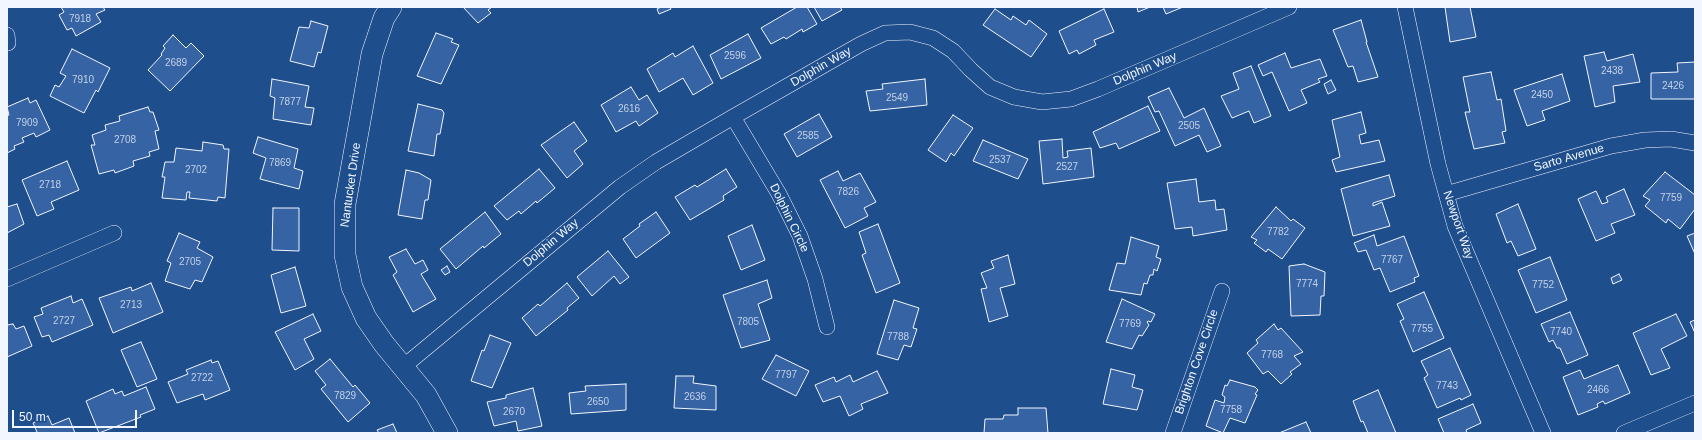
<!DOCTYPE html>
<style>
body{margin:0}
#map{position:relative;width:1702px;height:440px;overflow:hidden;background:#1f4e8c;font-family:Arial,sans-serif}
canvas{display:block}
.frame{position:absolute;inset:0;border:8px solid #f2f6ff;pointer-events:none}
.scale{position:absolute;left:12px;top:410px;width:125px;height:18px;box-sizing:border-box;border:2px solid #f2f6ff;border-top:0;padding-left:5px;font-size:12px;line-height:14px;white-space:nowrap;color:#f2f6ff;-webkit-text-stroke:3px #1f4e8c;paint-order:stroke}
</style>
<div id="map">
<canvas width="1702" height="440"></canvas>
<div class="frame"></div>
<div class="scale">50 m</div>
</div>
<script>
const ctx = document.querySelector('canvas').getContext('2d');
ctx.lineJoin = 'round';
function paint(path, color) { ctx.fillStyle = color; ctx.fill(path, 'evenodd'); }
const toPath = rows => new Path2D(rows.map(r => 'M' + r).join(''));
function stroke(path, color, width, dash) { ctx.strokeStyle = color; ctx.lineWidth = width; ctx.lineCap = dash ? 'butt' : 'round'; ctx.setLineDash(dash || []); ctx.stroke(path); }
function drawText(font, color, halo, rows, align = 'center') {
  ctx.font = font + ' Arial,sans-serif'; ctx.lineWidth = 3; ctx.setLineDash([]); ctx.textBaseline = 'middle'; ctx.strokeStyle = halo; ctx.fillStyle = color; for (const [text, x, y, turn = 0] of rows) {
    ctx.save(); ctx.translate(x, y); ctx.rotate((+turn || 0) * Math.PI / 180); ctx.textAlign = isNaN(turn) ? turn : align; if (halo) ctx.strokeText(text, 0, 0); ctx.fillText(text, 0, 0); ctx.restore();
  }
}
const building = toPath([
 [61,7,103,7,105,10,96,14,101,22,76,36,72,28,67,30,59,15,64,12,61,7],
 [463,7,492,7,488,10,491,13,478,23,463,7],
 [661,7,670,7,671,9,659,14,657,9,661,7],
 [797,7,807,7,817,24,803,32,802,29,786,39,784,37,771,44,761,28,797,7],
 [814,7,840,7,842,10,822,21,814,7],
 [1137,7,1150,7,1138,12,1137,7],
 [1163,7,1183,7,1166,14,1163,7],
 [1445,7,1470,7,1476,37,1450,42,1445,7],
 [995,9,1011,20,1013,16,1026,25,1029,20,1047,34,1031,57,983,25,995,9],
 [1104,9,1114,32,1094,40,1096,45,1079,54,1077,50,1069,54,1059,31,1104,9],
 [1361,20,1367,42,1366,42,1378,77,1358,82,1353,66,1348,67,1333,30,1361,20],
 [311,21,328,26,321,53,318,52,314,67,290,61,299,27,309,28,311,21],
 [436,33,453,39,451,42,459,45,441,84,417,76,436,33],
 [748,34,761,58,721,79,710,55,748,34],
 [173,35,186,48,191,43,204,56,170,91,148,70,162,55,161,54,165,48,163,46,173,35],
 [693,46,713,83,693,95,683,78,659,92,647,69,673,53,675,57,693,46],
 [72,49,110,68,98,92,96,90,84,113,50,96,55,85,59,87,66,76,60,73,72,49],
 [1604,52,1607,61,1633,54,1640,82,1613,86,1615,102,1595,107,1584,56,1604,52],
 [1285,53,1291,68,1320,59,1327,76,1318,79,1320,82,1301,90,1307,103,1289,111,1272,72,1263,76,1258,65,1285,53],
 [1695,62,1695,99,1651,99,1651,73,1678,72,1677,63,1695,62],
 [1251,66,1271,116,1254,123,1249,111,1232,118,1221,96,1239,89,1233,73,1251,66],
 [1491,72,1497,100,1501,99,1506,131,1502,132,1505,143,1474,149,1465,112,1470,112,1463,77,1491,72],
 [1562,74,1570,101,1542,111,1545,120,1527,126,1514,90,1562,74],
 [272,79,309,86,305,107,314,108,311,125,273,119,275,98,270,96,272,79],
 [925,79,927,105,870,111,866,91,883,89,882,84,925,79],
 [1331,80,1336,90,1328,94,1324,84,1331,80],
 [631,87,639,100,647,95,658,113,639,126,636,121,616,132,601,105,631,87],
 [1169,88,1184,118,1204,108,1221,146,1207,152,1199,135,1175,146,1159,111,1155,112,1148,97,1169,88],
 [28,98,30,103,36,100,50,130,36,137,34,133,22,138,24,142,14,146,15,149,7,153,7,116,9,115,7,107,28,98],
 [418,104,442,110,444,113,440,134,437,134,434,156,408,151,418,104],
 [1148,106,1160,131,1119,149,1116,143,1100,148,1093,132,1148,106],
 [148,107,150,112,153,112,159,130,155,131,159,149,149,152,150,156,133,161,134,166,115,173,114,170,99,174,91,145,95,145,92,135,106,130,105,125,120,121,119,116,148,107],
 [1361,112,1366,133,1359,135,1361,144,1379,140,1385,161,1336,172,1332,160,1340,157,1332,120,1361,112],
 [819,114,832,137,797,157,784,134,819,114],
 [953,115,973,128,954,156,951,153,946,162,928,150,953,115],
 [574,122,587,141,574,151,583,164,567,178,541,145,574,122],
 [258,137,298,149,294,168,303,171,299,189,260,179,266,158,253,153,258,137],
 [1062,139,1063,158,1068,157,1067,151,1091,148,1094,177,1043,184,1039,141,1062,139],
 [983,140,1028,159,1018,179,973,161,983,140],
 [203,142,223,145,224,149,229,149,225,198,218,197,217,201,189,198,190,192,187,192,186,200,162,198,165,177,162,177,165,162,174,162,176,148,202,151,203,142],
 [67,161,79,190,51,202,54,209,37,216,22,180,67,161],
 [539,169,555,188,537,203,536,201,521,214,519,211,507,220,494,206,539,169],
 [726,169,737,187,723,196,724,200,690,220,675,197,695,185,697,187,726,169],
 [406,170,419,173,431,180,428,200,425,200,422,219,398,215,406,170],
 [838,171,843,181,860,173,876,202,864,208,868,216,845,228,820,180,838,171],
 [1665,172,1695,195,1695,209,1680,229,1668,219,1666,223,1645,206,1650,200,1643,196,1665,172],
 [1389,175,1395,196,1373,203,1373,206,1382,202,1390,226,1353,236,1341,189,1389,175],
 [1196,179,1199,202,1215,200,1216,210,1224,209,1227,230,1193,236,1192,227,1175,229,1167,183,1196,179],
 [1624,189,1635,215,1611,224,1615,233,1596,241,1578,199,1596,191,1602,204,1608,202,1606,197,1624,189],
 [17,204,24,224,7,233,7,207,17,204],
 [1518,204,1536,249,1518,256,1511,241,1507,243,1496,214,1518,204],
 [1276,207,1291,221,1293,219,1305,228,1282,259,1268,249,1266,252,1254,243,1257,240,1251,237,1276,207],
 [273,208,299,208,299,251,272,250,273,208],
 [485,212,501,234,484,248,483,246,456,269,440,249,485,212],
 [656,212,670,233,636,258,623,239,640,226,639,224,656,212],
 [878,224,900,283,876,293,862,255,866,253,859,232,878,224],
 [752,225,765,260,741,270,728,236,752,225],
 [179,233,200,242,197,248,213,257,202,282,195,280,190,289,165,281,171,263,167,261,179,233],
 [1695,233,1695,254,1687,236,1695,233],
 [1374,235,1377,246,1404,236,1419,276,1414,278,1415,282,1390,292,1380,268,1374,270,1366,250,1358,252,1354,243,1374,235],
 [1131,237,1159,246,1156,257,1161,259,1157,271,1154,269,1153,275,1150,275,1147,284,1144,283,1141,295,1109,290,1117,263,1125,264,1131,237],
 [406,249,415,264,423,260,428,270,421,274,436,299,413,312,393,275,397,272,389,257,406,249],
 [608,251,629,277,620,284,614,276,592,296,577,277,608,251],
 [1008,255,1015,284,1000,288,1008,316,989,322,981,289,987,288,981,273,994,268,991,261,1008,255],
 [1550,257,1567,300,1536,313,1518,270,1550,257],
 [1304,264,1325,272,1324,296,1321,296,1320,315,1291,316,1289,266,1304,264],
 [447,266,450,272,445,275,441,270,447,266],
 [295,267,306,306,281,313,271,275,295,267],
 [1619,274,1622,280,1613,284,1611,278,1619,274],
 [767,280,772,298,758,304,770,340,741,348,723,295,767,280],
 [151,283,163,312,113,333,99,298,131,287,132,291,151,283],
 [567,283,579,298,567,308,568,310,536,336,522,318,538,304,540,306,567,283],
 [1424,292,1444,338,1413,352,1400,321,1404,319,1397,304,1424,292],
 [71,296,73,303,82,299,93,325,52,342,49,335,42,337,34,317,43,314,41,308,71,296],
 [1122,299,1155,314,1151,322,1148,321,1147,322,1149,325,1142,336,1139,335,1132,349,1106,342,1122,299],
 [894,300,919,308,913,328,917,329,911,347,904,345,898,360,877,354,894,300],
 [1570,312,1588,355,1567,364,1560,348,1557,348,1553,340,1549,342,1541,324,1570,312],
 [313,314,321,331,304,339,314,359,295,370,275,332,313,314],
 [1676,314,1687,336,1661,349,1670,368,1651,375,1633,333,1676,314],
 [1695,320,1695,333,1690,322,1695,320],
 [13,324,16,329,24,326,32,346,7,357,7,325,13,324],
 [1274,324,1278,330,1281,328,1303,352,1294,356,1301,364,1290,372,1292,374,1281,384,1268,371,1263,374,1247,353,1258,343,1256,340,1274,324],
 [490,335,511,343,492,388,471,381,482,350,484,351,490,335],
 [141,342,157,379,137,387,121,350,141,342],
 [1450,348,1471,395,1461,400,1460,398,1437,408,1424,378,1428,375,1421,361,1450,348],
 [776,355,809,371,796,396,762,379,776,355],
 [330,359,353,387,355,385,370,403,348,422,321,389,326,385,315,371,330,359],
 [211,360,212,363,218,361,230,390,205,400,203,394,177,403,168,382,188,374,186,370,211,360],
 [1618,365,1630,393,1605,404,1603,401,1597,404,1598,407,1578,415,1563,377,1580,370,1584,379,1618,365],
 [1111,369,1135,375,1132,387,1143,390,1137,410,1103,404,1111,369],
 [877,371,888,393,861,404,863,409,849,416,840,396,823,402,815,385,834,377,836,382,850,375,853,382,877,371],
 [676,376,694,376,693,383,716,386,716,410,674,408,676,376],
 [1230,380,1255,387,1258,390,1255,394,1257,395,1245,423,1230,418,1223,433,1206,426,1215,400,1224,403,1225,397,1222,395,1225,385,1227,386,1230,380],
 [626,384,626,410,571,414,569,393,586,391,585,386,626,384],
 [146,387,155,409,140,415,141,417,99,433,86,401,113,389,115,394,122,391,124,396,146,387],
 [533,388,542,426,518,431,516,421,494,426,487,402,506,398,506,395,533,388],
 [1378,390,1396,433,1368,433,1363,421,1361,422,1353,401,1378,390],
 [1473,404,1481,423,1466,430,1467,433,1444,433,1438,419,1473,404],
 [1018,408,1046,408,1048,433,984,433,985,419,1003,419,1004,415,1018,415,1018,408],
 [48,416,52,425,69,418,75,433,35,433,37,432,33,423,48,416],
 [1306,422,1311,433,1279,433,1306,422],
 [393,424,397,433,379,433,377,430,393,424]
]);
paint(building, '#3563a3');
stroke(building, '#f2f6ff', 1);
const street = toPath([
 [1405,7,1438,164,1455,226,1543,433],
 [7,35,8,43],
 [733,117,779,194,800,236,815,279,827,327],
 [1446,194,1611,146,1645,140,1671,139,1695,143],
 [7,279,114,233],
 [403,367,620,187,656,162,733,117,861,44,885,33,910,32,933,38,953,51,971,70,990,87,1014,97,1042,102,1071,99,1098,89,1289,7],
 [1173,433,1222,291],
 [1624,433,1695,403]
]);
const secondary = toPath([
 [391,7,384,18,372,54,345,204,345,255,352,287,366,318,384,344,426,395,447,433]
]);
stroke(street, '#f2f6ff', 16);
stroke(secondary, '#f2f6ff', 22);
stroke(street, '#1f4e8c', 15);
stroke(secondary, '#1f4e8c', 21);
drawText('10px', '#c3d1e8', null, [
 ["7918",80,19],
 ["2596",735,56],
 ["2689",176,63],
 ["2438",1612,71],
 ["7910",83,80],
 ["2426",1673,86],
 ["2450",1542,95],
 ["2549",897,98],
 ["7877",290,102],
 ["2616",629,109],
 ["7909",27,123],
 ["2505",1189,126],
 ["2585",808,136],
 ["2708",125,140],
 ["2537",1000,160],
 ["7869",280,163],
 ["2527",1067,167],
 ["2702",196,170],
 ["2718",50,185],
 ["7826",848,192],
 ["7759",1671,198],
 ["7782",1278,232],
 ["7767",1392,260],
 ["2705",190,262],
 ["7774",1307,284],
 ["7752",1543,285],
 ["2713",131,305],
 ["2727",64,321],
 ["7805",748,322],
 ["7769",1130,324],
 ["7755",1422,329],
 ["7740",1561,332],
 ["7788",898,337],
 ["7768",1272,355],
 ["7797",786,375],
 ["2722",202,378],
 ["7743",1447,386],
 ["2466",1598,390],
 ["7829",345,396],
 ["2636",695,397],
 ["2650",598,402],
 ["7758",1231,410],
 ["2670",514,412]
]);
drawText('12px', '#f2f6ff', '#1f4e8c', [
 ["Dolphin Way",821,67,-30],
 ["Dolphin Way",1145,69,-23],
 ["Sarto Avenue",1569,158,-16],
 ["Nantucket Drive",351,185,-82],
 ["Dolphin Circle",789,218,64],
 ["Newport Way",1458,225,71],
 ["Dolphin Way",551,243,-40],
 ["Brighton Cove Circle",1197,362,-71]
]);
</script>
